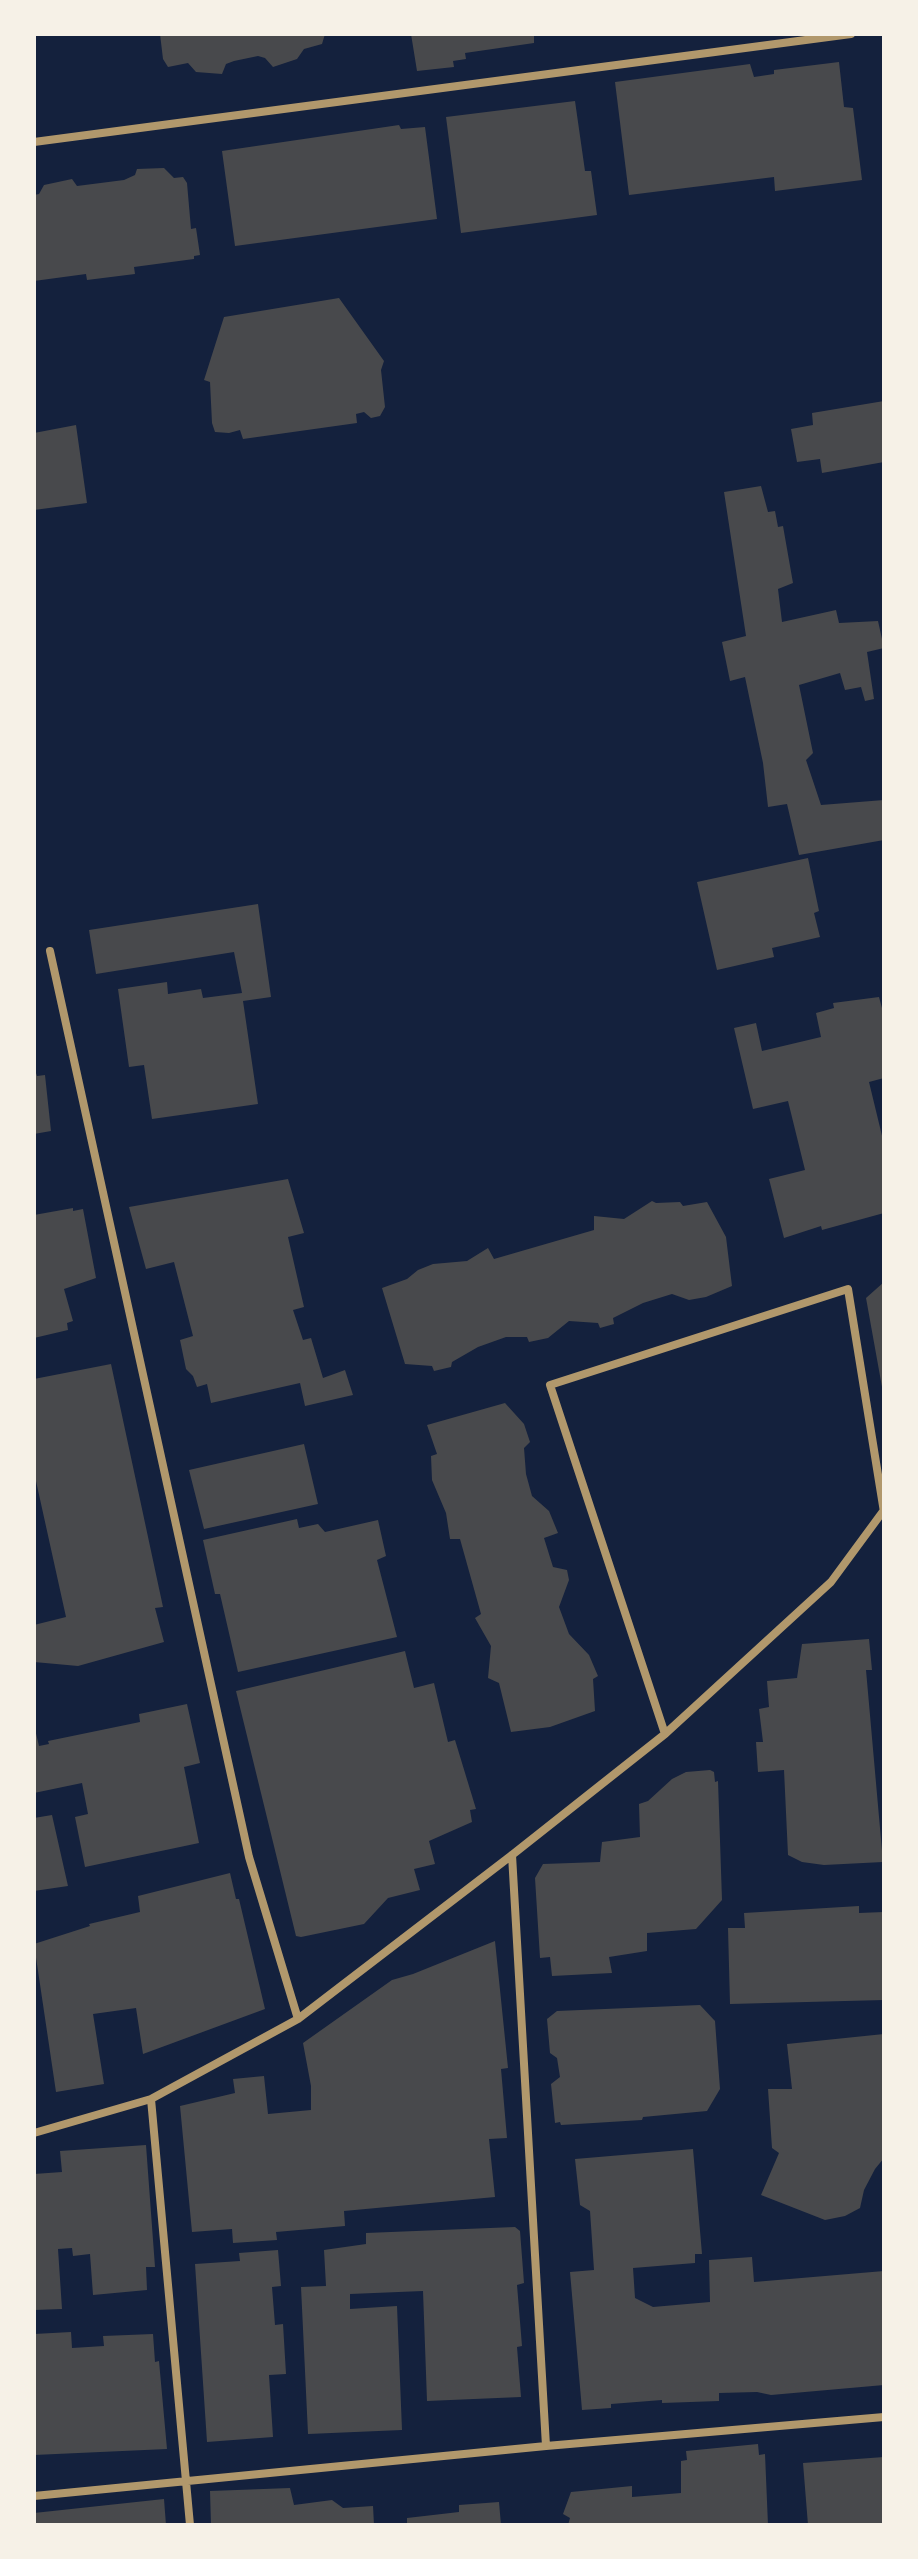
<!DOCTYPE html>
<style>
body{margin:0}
#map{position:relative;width:918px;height:2559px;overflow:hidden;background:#14213d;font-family:"Fira Sans",sans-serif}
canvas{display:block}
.frame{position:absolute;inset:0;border:36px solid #f6f1e7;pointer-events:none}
</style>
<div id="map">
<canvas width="918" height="2559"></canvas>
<div class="frame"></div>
</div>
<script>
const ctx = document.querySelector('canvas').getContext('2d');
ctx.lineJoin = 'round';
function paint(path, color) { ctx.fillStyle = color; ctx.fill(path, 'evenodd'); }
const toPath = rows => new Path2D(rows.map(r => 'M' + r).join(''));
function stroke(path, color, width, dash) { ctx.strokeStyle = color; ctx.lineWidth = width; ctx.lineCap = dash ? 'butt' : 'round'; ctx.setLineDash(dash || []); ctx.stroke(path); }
paint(toPath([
 [160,34,325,34,322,44,304,49,297,59,273,67,265,58,258,56,234,61,226,64,222,74,196,72,188,63,168,67,163,59],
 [411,34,534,34,534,43,465,53,466,59,453,61,454,67,417,71],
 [839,62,844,107,853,108,862,180,775,191,774,177,629,195,615,82,750,64,754,77,774,74,774,70],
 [575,101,585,171,591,171,597,215,461,233,446,117],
 [399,125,401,129,425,127,437,219,235,246,222,151],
 [164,168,174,178,183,177,187,183,191,229,196,228,200,255,194,256,194,259,134,267,135,274,87,280,86,274,34,281,34,195,39,194,44,185,72,179,77,186,124,180,135,175,137,169],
 [339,298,384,361,381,370,385,407,380,416,371,418,364,412,356,414,357,423,243,439,240,430,229,433,215,432,212,423,210,382,204,380,224,317],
 [884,401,884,462,822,473,820,459,797,462,791,429,813,425,812,413],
 [76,425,87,503,34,510,34,433],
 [761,486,768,512,775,511,778,527,783,526,793,583,778,589,782,622,836,610,839,623,878,621,884,648,867,652,874,699,865,701,861,687,845,690,840,673,799,685,813,753,806,760,821,805,884,800,884,840,799,855,787,804,768,807,763,763,745,677,730,681,722,642,746,636,724,492],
 [808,858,819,911,814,913,820,937,772,948,774,957,717,970,697,882],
 [258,904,271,997,243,1001,258,1104,152,1119,144,1065,129,1067,118,989,167,982,168,994,201,989,203,998,242,993,234,952,96,974,89,930],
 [879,997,882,1008,884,1008,884,1078,869,1082,884,1144,884,1213,822,1230,821,1226,784,1238,769,1179,805,1170,788,1101,753,1109,734,1028,756,1023,762,1051,821,1037,816,1013,834,1008,833,1003],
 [34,1067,37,1076,45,1075,51,1131,34,1134],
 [288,1179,304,1233,288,1237,304,1307,293,1310,303,1340,311,1338,323,1378,345,1370,353,1395,305,1406,300,1383,211,1403,207,1384,197,1387,193,1376,186,1369,180,1340,193,1336,174,1262,146,1269,129,1207],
 [652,1201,656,1203,680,1202,683,1206,707,1202,726,1237,732,1286,706,1297,689,1300,672,1294,643,1303,613,1318,614,1324,600,1328,598,1323,569,1321,548,1338,529,1342,527,1337,506,1337,478,1347,452,1362,451,1367,434,1371,432,1366,405,1364,382,1288,407,1279,418,1270,433,1264,467,1261,488,1248,494,1259,594,1230,594,1216,624,1219],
 [73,1208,73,1211,83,1209,96,1278,64,1289,73,1321,67,1323,68,1330,34,1338,34,1215],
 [884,1282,884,1387,882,1387,866,1298],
 [111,1364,163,1607,155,1608,164,1642,78,1666,34,1662,34,1625,66,1617,34,1472,34,1379],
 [505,1403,524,1424,530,1442,524,1448,526,1474,532,1496,549,1511,558,1533,544,1538,553,1567,567,1570,569,1580,559,1607,569,1634,589,1655,598,1676,593,1679,595,1711,550,1727,511,1732,499,1683,488,1678,491,1646,475,1618,481,1614,460,1539,450,1539,446,1513,432,1480,431,1456,437,1454,427,1425],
 [304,1444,318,1504,204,1529,189,1470],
 [297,1519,299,1528,318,1524,325,1532,378,1520,386,1556,377,1560,397,1637,238,1672,220,1594,215,1594,203,1540],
 [869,1639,872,1670,866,1670,883,1862,824,1865,802,1862,788,1855,784,1770,758,1772,756,1742,763,1742,759,1709,769,1707,767,1681,797,1678,802,1644],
 [405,1651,414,1688,434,1683,448,1742,455,1740,476,1809,470,1810,472,1822,429,1841,435,1864,414,1869,420,1890,388,1898,364,1924,301,1937,296,1936,236,1691],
 [187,1704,200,1763,184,1767,199,1843,85,1867,75,1817,88,1814,82,1783,34,1793,34,1725,39,1746,49,1744,48,1741,140,1722,139,1714],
 [710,1770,714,1772,715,1782,718,1781,722,1900,696,1929,647,1933,647,1951,609,1957,612,1973,552,1976,550,1957,540,1958,535,1878,543,1864,600,1862,602,1842,640,1837,639,1804,648,1801,672,1779,686,1772],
 [52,1815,68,1886,34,1891,34,1818],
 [230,1873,236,1899,239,1899,265,2009,143,2054,136,2008,93,2014,104,2084,56,2092,34,1944,90,1926,89,1924,140,1912,138,1896],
 [859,1906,859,1913,884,1912,884,2000,730,2004,728,1928,745,1928,744,1913],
 [495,1941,508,2068,501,2069,507,2138,489,2139,495,2197,344,2211,345,2226,276,2232,277,2240,233,2243,232,2229,192,2232,180,2106,235,2093,233,2079,264,2076,268,2114,311,2110,311,2086,303,2043,392,1980,413,1974],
 [700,2005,715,2021,720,2089,707,2111,643,2117,642,2120,561,2125,560,2122,555,2123,551,2084,560,2077,557,2058,550,2053,547,2019,557,2011],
 [884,2034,884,2158,875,2169,864,2190,860,2208,845,2216,825,2220,761,2195,779,2153,772,2148,768,2089,792,2089,787,2044],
 [146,2145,155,2267,146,2267,147,2290,93,2295,90,2254,73,2256,72,2248,58,2249,62,2309,34,2310,34,2174,62,2172,60,2151],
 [693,2149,702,2254,695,2254,695,2263,633,2268,635,2298,653,2307,710,2302,709,2260,752,2257,754,2282,884,2271,884,2385,771,2395,757,2392,719,2393,719,2401,662,2403,662,2400,611,2404,611,2408,582,2410,570,2272,594,2270,590,2211,580,2205,575,2159],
 [515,2227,520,2231,524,2283,517,2285,522,2346,517,2347,521,2397,427,2401,423,2291,350,2294,350,2309,397,2306,402,2430,308,2434,301,2287,326,2286,324,2250,366,2244,366,2233],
 [278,2250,281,2286,272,2287,275,2325,283,2324,286,2374,269,2375,273,2437,207,2442,195,2264,240,2261,239,2253],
 [71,2332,72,2348,104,2346,103,2336,153,2334,155,2362,159,2361,167,2449,34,2455,34,2334],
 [758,2444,759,2455,765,2454,768,2525,568,2525,570,2518,563,2514,571,2492,632,2486,632,2497,681,2493,681,2461,687,2460,686,2451],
 [884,2457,884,2525,808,2525,803,2463],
 [290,2488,294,2505,332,2500,343,2508,373,2506,374,2525,211,2525,210,2491],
 [164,2499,166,2525,34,2525,34,2513],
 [499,2502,501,2525,407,2525,407,2518,459,2512,459,2505]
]), '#48494c');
stroke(toPath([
 [34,142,851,34],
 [50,951,249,1857,298,2019],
 [665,1734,550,1385,848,1289,884,1512],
 [512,1855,546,2446],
 [151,2099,190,2525],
 [34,2133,151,2099,298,2019,512,1855,665,1734,831,1582,884,1510],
 [34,2496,546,2446,884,2417]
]), '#b1986c', 8);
</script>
